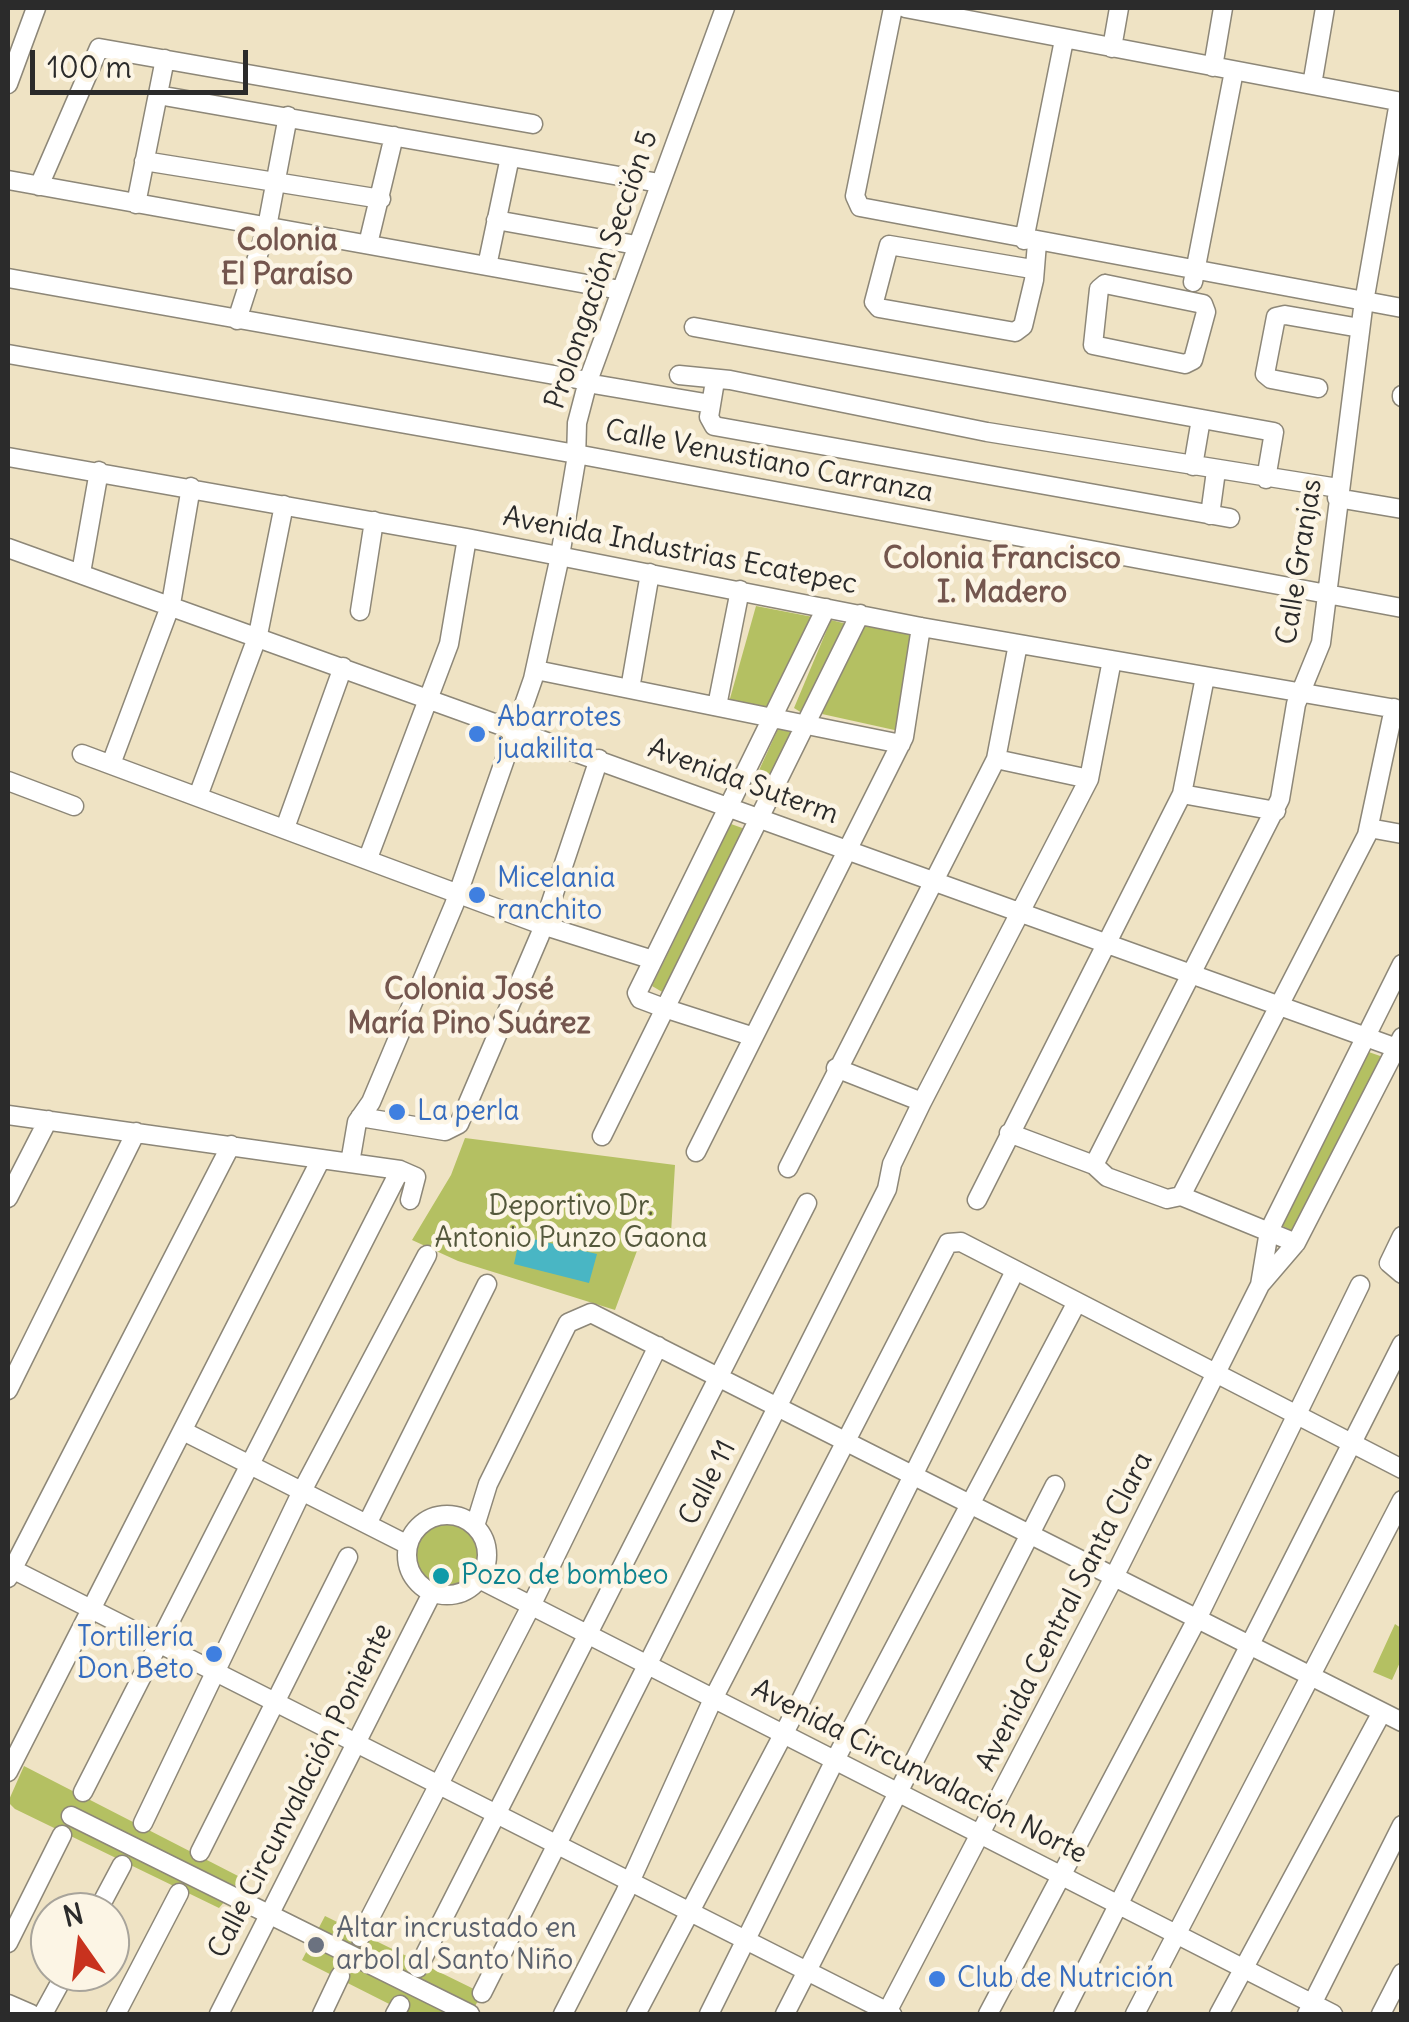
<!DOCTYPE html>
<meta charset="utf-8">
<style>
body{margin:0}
#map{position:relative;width:1409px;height:2022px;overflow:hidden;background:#efe3c4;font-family:Delius,sans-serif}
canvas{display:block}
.frame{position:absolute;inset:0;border:10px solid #2b2b2b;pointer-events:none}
.north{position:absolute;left:30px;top:1892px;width:100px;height:100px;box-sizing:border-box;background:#fcf5e5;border:2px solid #a8a49b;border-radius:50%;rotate:346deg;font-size:28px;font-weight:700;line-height:40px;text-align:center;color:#2b2b2b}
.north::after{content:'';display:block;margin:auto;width:35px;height:45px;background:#c8321e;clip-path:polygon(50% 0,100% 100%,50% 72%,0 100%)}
.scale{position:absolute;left:30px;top:50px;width:218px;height:45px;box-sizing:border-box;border:5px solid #2b2b2b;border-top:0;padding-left:12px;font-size:30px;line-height:35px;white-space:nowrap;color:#2b2b2b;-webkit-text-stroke:8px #fcf5e5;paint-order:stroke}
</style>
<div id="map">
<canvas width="1409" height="2022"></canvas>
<div class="frame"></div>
<div class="north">N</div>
<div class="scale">100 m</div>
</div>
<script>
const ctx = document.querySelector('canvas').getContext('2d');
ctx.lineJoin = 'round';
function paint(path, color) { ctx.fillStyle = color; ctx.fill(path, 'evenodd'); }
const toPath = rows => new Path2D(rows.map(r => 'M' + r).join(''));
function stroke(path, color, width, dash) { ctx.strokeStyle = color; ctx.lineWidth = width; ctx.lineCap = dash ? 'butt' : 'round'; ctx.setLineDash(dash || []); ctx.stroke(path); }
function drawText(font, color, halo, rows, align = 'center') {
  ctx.font = font + ' Delius,sans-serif'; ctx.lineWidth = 9; ctx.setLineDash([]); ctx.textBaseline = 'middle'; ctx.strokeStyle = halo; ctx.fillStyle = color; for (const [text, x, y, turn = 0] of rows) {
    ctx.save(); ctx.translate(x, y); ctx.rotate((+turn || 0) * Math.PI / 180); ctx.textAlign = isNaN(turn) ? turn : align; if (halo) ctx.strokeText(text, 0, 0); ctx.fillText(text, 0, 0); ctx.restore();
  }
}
paint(toPath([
 [756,606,813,617,772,708,729,702],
 [831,620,847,624,802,713,794,708],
 [865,624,911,634,899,731,822,714],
 [778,729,792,732,764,797,749,792],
 [731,824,745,829,664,993,652,986],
 [1363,1050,1383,1057,1295,1232,1278,1224],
 [465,1138,675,1165,671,1233,644,1232,615,1310,458,1261,412,1240,451,1175],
 '407 1555a40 40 0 1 1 80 0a40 40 0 1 1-80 0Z',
 [1395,1624,1401,1628,1401,1660,1392,1680,1373,1672],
 [24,1766,240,1877,231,1894,219,1908,15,1809,8,1802],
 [325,1916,482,1993,471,2014,409,2014,302,1960]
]), '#b4c062');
paint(toPath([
 [520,1236,597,1254,589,1283,514,1264]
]), '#49b6c4');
const minor = toPath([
 [893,8,855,196,860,207,1402,308],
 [905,8,1402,102],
 [1112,48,1119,8],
 [1213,67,1223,8],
 [8,84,36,8],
 [1312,85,1325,8],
 [158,95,659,183],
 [144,161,381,199],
 [8,180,620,290],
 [39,186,99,48,533,124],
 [136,204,165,59],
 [496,220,636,245],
 [1024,240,1064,40],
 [368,244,394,136],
 [487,266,510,157],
 [1032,269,889,245,874,302,879,308,1015,332,1023,326,1034,280,1037,243],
 [8,278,588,381],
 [1193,282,1234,71],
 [1105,284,1203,304,1206,312,1193,360,1185,364,1093,345,1099,289,1105,284],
 [237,320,267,227,288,116],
 [694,327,1274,432,1266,479],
 [8,354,576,454,1402,608],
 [679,375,730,380,987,432,1338,488],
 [715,381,709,417,714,426,1230,518],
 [587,383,711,404],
 [1318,388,1271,379,1265,374,1276,317,1285,315,1360,328],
 [1402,395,1402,397],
 [8,457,467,538,921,627,1402,710],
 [1193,466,1201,419],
 [1337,498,1402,509],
 [1210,515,1216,471],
 [8,548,1402,1050],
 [81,573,99,471],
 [360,611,374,521],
 [536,670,901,744],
 [630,689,650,573],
 [717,706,740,590],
 [82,754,542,925,653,960],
 [996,759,1089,779],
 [111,764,171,604,191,487],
 [8,781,74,806],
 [1182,794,1276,811],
 [198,796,258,635,284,505],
 [285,828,343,667],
 [1369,828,1402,834],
 [368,858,449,644,467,538],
 [751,1036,664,1008,640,999,637,993,826,608],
 [836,1068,922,1102],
 [8,1115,400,1170,416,1177,410,1200],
 [360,1117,445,1131,459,1124,540,935,599,759],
 [1009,1133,1094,1165,1107,1177,1167,1199,1181,1196,1296,1243],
 [602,1136,860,614],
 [696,1152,904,737,921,627],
 [350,1163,357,1122,371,1102,454,905,533,679,560,556,576,461,577,423,588,381,725,8],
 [1094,1165,1280,799,1296,704,1321,643,1363,308,1399,102],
 [788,1168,996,759,1018,644],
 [1181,1196,1367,835,1394,708],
 [8,1198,48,1120],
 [977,1200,1182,794,1205,677],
 [1402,1236,1389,1263,1402,1274],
 [1260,1285,1269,1231,1402,964],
 [8,1390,136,1132],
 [183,1431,408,1545],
 '407 1555a40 40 0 1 1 80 0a40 40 0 1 1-80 0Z',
 [367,1524,487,1284],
 [475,1526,488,1484,568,1323,591,1313,1402,1722],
 [8,1567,892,2014],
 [8,1578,231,1145],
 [479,1579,1333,2014],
 [8,1772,321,1159],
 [83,1792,400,1170],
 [71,1816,470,2014],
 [143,1823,302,1491,427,1255],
 [200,1852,348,1557],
 [97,1912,122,1865],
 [360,1937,531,1606,658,1346],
 [8,1943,62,1835],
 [418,1968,807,1203],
 [482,1993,887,1189,892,1164,922,1102,1089,779,1112,660],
 [8,2004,31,2014],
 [43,2014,66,1972],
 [116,2014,179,1893],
 [219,2014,432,1593],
 [322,2014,340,1976],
 [395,2014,400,2005],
 [563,2014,625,1893,713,1699,948,1243,961,1242,1402,1469],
 [636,2014,795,1712,1015,1271],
 [709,2014,835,1760,1077,1302],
 [785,2014,1055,1485],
 [886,2014,1114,1577,1260,1285,1296,1243,1402,1037],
 [988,2014,1197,1619,1360,1285],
 [1063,2014,1402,1344],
 [1135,2014,1402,1500],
 [1219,2014,1382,1712],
 [1307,2014,1402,1825],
 [1381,2014,1402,1973]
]);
stroke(minor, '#8d8778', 21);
stroke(minor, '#fff', 18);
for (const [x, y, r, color] of [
 [477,734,10,"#3f7fe0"],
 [477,895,10,"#3f7fe0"],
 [397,1112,10,"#3f7fe0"],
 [441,1576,10,"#0f9aa8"],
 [214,1654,10,"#3f7fe0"],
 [316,1945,10,"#6b7280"],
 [937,1979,10,"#3f7fe0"]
]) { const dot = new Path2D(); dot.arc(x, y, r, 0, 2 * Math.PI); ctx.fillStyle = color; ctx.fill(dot); stroke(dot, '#fcf5e5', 4); }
drawText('28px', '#2b2b2b', '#fcf5e5', [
 ["Prolongación Sección 5",602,270,-71],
 ["Calle Venustiano Carranza",769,462,11],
 ["Avenida Industrias Ecatepec",680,551,11],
 ["Calle Granjas",1300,562,-81],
 ["Avenida Suterm",743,782,20],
 ["Calle 11",708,1483,-63],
 ["Avenida Central Santa Clara",1065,1612,-63],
 ["Avenida Circunvalación Norte",919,1772,27],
 ["Calle Circunvalación Poniente",301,1791,-63]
]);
drawText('28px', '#366cbe', '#fcf5e5', [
 ["Abarrotes",497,718],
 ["juakilita",497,750],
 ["Micelania",497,879],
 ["ranchito",497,911],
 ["La perla",417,1112],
 ["Tortillería",194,1638,"right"],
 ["Don Beto",194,1670,"right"],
 ["Club de Nutrición",957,1979]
], 'left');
drawText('28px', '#54583c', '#fcf5e5', [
 ["Deportivo Dr.",571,1207],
 ["Antonio Punzo Gaona",571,1239]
]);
drawText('28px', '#0d838f', '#fcf5e5', [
 ["Pozo de bombeo",461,1576]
], 'left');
drawText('28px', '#5b616d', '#fcf5e5', [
 ["Altar incrustado en",336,1929],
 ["arbol al Santo Niño",336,1961]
], 'left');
drawText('bold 30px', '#74564e', '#fcf5e5', [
 ["Colonia",287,241],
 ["El Paraíso",287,275],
 ["Colonia Francisco",1002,559],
 ["I. Madero",1002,593],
 ["Colonia José",469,990],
 ["María Pino Suárez",469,1024]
]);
</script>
